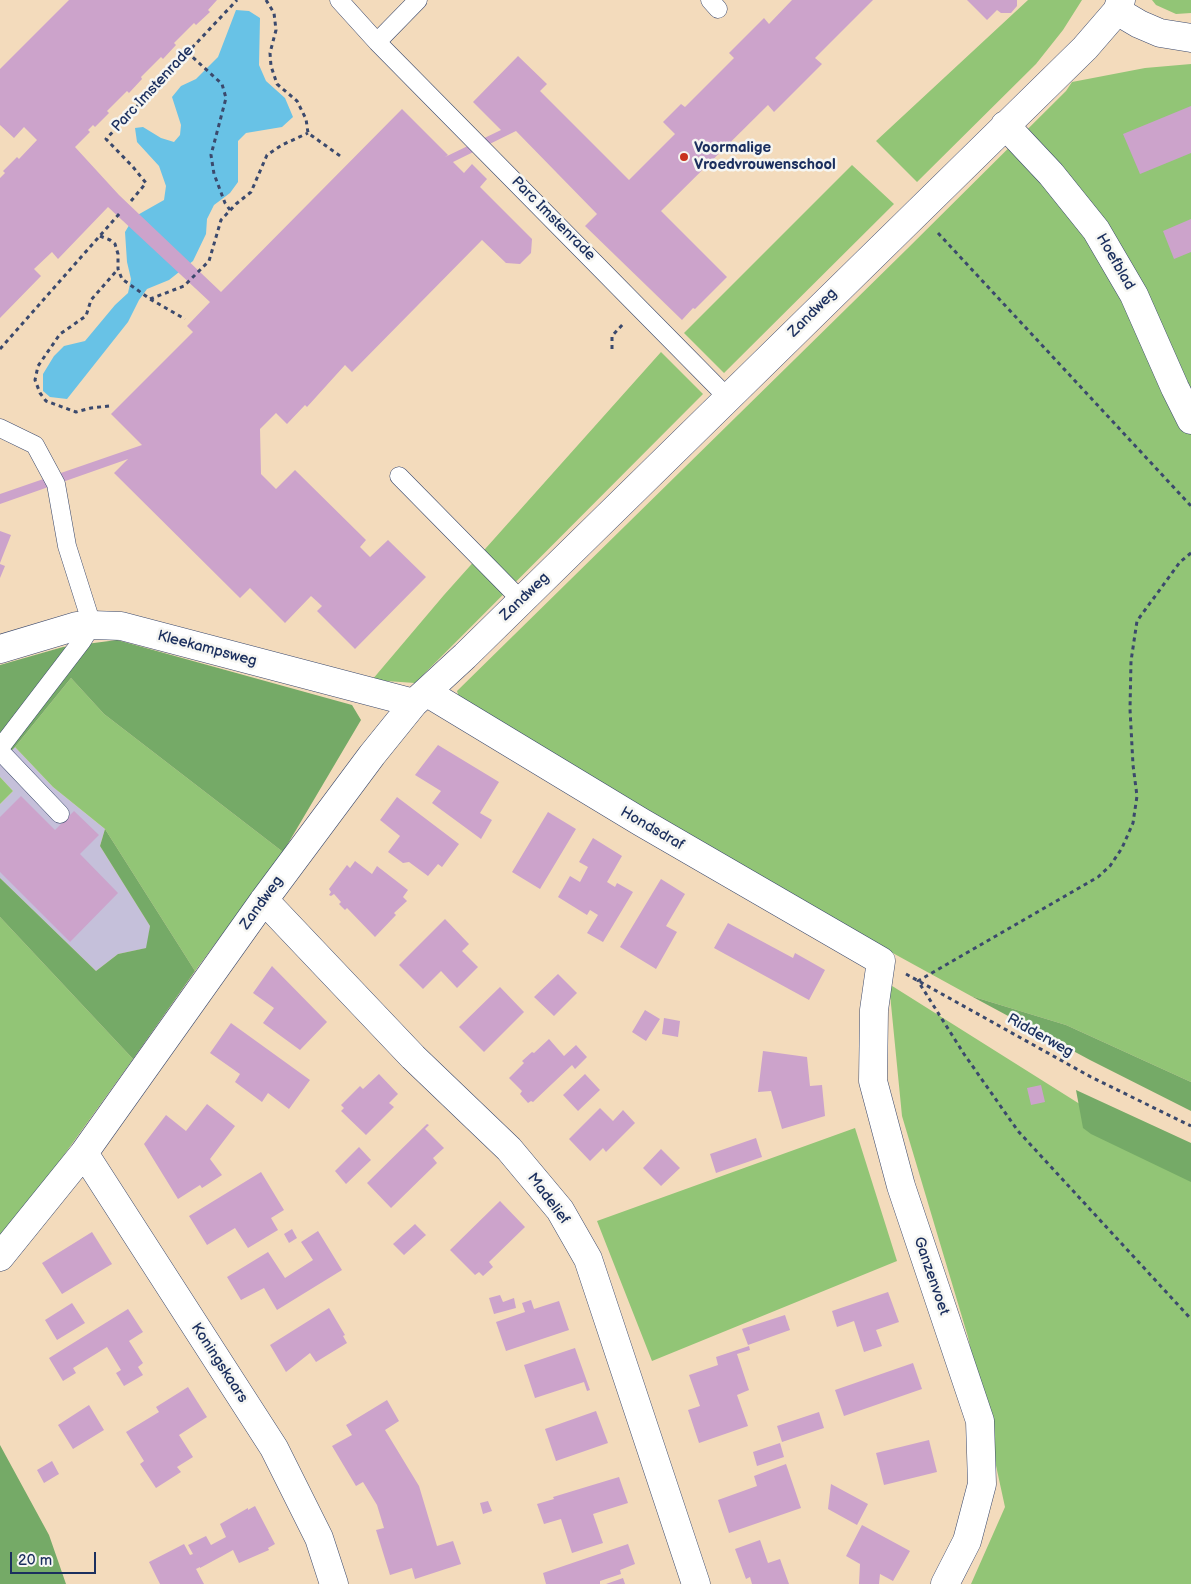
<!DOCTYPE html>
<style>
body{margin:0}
#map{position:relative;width:1191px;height:1584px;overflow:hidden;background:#f3dbbc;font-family:"Balsamiq Sans",sans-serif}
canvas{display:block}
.scale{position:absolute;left:10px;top:1552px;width:86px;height:22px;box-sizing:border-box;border:2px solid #1b2f5e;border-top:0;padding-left:6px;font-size:15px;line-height:18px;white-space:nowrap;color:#1b2f5e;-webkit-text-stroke:4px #f6f6f2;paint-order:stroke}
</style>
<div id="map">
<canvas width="1191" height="1584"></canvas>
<div class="scale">20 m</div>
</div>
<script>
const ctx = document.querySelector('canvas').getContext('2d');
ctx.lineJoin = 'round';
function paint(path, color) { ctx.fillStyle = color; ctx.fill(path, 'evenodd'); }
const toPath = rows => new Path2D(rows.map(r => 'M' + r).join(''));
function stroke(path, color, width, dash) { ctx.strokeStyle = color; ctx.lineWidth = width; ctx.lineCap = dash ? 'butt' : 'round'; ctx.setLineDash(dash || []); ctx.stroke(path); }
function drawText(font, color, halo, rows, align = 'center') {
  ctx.font = font + ' "Balsamiq Sans",sans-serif'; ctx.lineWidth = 5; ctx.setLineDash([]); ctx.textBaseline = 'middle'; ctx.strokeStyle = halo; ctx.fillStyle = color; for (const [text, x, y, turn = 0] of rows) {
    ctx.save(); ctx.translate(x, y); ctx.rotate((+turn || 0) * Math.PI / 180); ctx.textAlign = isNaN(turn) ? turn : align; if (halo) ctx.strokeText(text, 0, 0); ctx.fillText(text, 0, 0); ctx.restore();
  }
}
paint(toPath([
 [15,747,53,787,105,829,100,846,150,926,147,948,118,954,96,971,0,878,0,804,13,791,0,777,0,763]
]), '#c5c0da');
paint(toPath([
 [1028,0,1082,0,1063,30,1036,64,917,182,876,141],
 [1152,0,1191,0,1191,13,1176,14,1156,5],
 [1191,64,1191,1082,1066,1025,971,996,676,834,460,701,457,691,907,249,1066,91,1072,82,1145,68],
 [852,165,894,204,724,373,684,333],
 [661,352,703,394,415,683,372,680,444,595],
 [71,678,104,714,283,852,195,971,105,829,53,787,15,747],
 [0,777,13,791,0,804],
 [0,917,133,1059,51,1173,0,1236],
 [889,984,1191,1174,1191,1584,971,1584,1005,1507,968,1337,902,1116],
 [855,1128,897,1261,652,1361,597,1221]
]), '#92c576');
paint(toPath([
 [117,640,352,705,361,720,283,852,104,714,71,678,15,747,0,763,0,665,63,647],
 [105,829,195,971,133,1059,0,917,0,878,96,971,118,954,146,948,150,926,100,846],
 [971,996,1066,1025,1191,1082,1191,1111,1090,1060],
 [1076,1090,1191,1143,1191,1182,1091,1134,1083,1128],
 [0,1445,49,1535,66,1584,0,1584]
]), '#75aa67');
paint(toPath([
 [236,10,249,11,260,18,259,65,266,81,285,98,293,117,282,127,246,133,238,141,238,182,230,193,214,205,207,219,206,234,193,261,169,280,147,289,139,300,128,322,67,399,50,397,43,391,43,374,54,356,64,346,85,341,115,305,128,293,131,279,127,262,125,232,134,217,164,200,166,186,159,166,137,142,135,128,143,127,161,138,174,142,180,135,181,125,172,97,181,86,196,79,218,57]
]), '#68c2e6');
paint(toPath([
 [69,0,217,0,208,10,210,12,196,25,194,23,174,43,176,45,163,59,161,57,141,77,142,79,129,93,127,91,107,111,109,113,95,127,93,125,88,130,90,132,75,147,119,195,221,292,402,109,448,155,445,157,501,130,473,102,518,56,547,84,540,91,629,180,675,134,663,122,681,104,685,107,734,58,729,53,764,18,769,24,792,0,873,0,815,58,822,64,774,112,768,105,661,211,727,277,695,309,693,308,682,320,585,226,597,214,516,131,453,162,464,173,472,164,487,179,480,187,532,239,531,253,520,264,506,263,482,240,352,372,345,365,307,407,305,405,287,424,276,413,260,429,261,474,276,489,295,470,366,540,360,547,370,557,388,540,426,577,355,649,317,611,322,606,311,596,285,623,250,588,240,598,114,473,128,459,0,504,0,494,142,445,111,414,193,332,187,326,210,302,108,207,58,259,52,252,34,269,41,276,0,318,0,178,5,173,3,171,17,157,19,159,37,140,24,127,14,138,0,125,0,69],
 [967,0,1017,0,1017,6,1011,13,1001,13,997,10,987,20],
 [1191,106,1191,153,1140,174,1123,134],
 [1191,219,1191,252,1174,259,1163,231],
 [0,531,11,535,0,563],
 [0,564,5,566,0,578],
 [438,745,499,782,480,813,492,820,481,839,432,803,441,791,415,775],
 [21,796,55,830,74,811,99,835,80,854,118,893,70,942,0,872,0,817],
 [397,797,459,844,442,867,438,864,428,876,409,862,403,863,388,852,400,836,380,820],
 [548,812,576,829,540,889,512,872],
 [593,838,622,856,607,882,615,887,617,883,633,892,603,942,587,933,598,915,590,910,587,915,558,897,570,876,580,882,588,867,579,862],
 [355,861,372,874,377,866,408,890,403,897,407,901,394,913,396,915,375,937,347,908,345,910,339,904,341,902,334,894,331,896,329,895,331,892,329,889,347,865,350,868],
 [661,879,685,894,666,926,677,932,656,969,620,947],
 [445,919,469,944,462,951,478,967,457,988,441,971,423,989,399,965],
 [728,923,793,958,795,953,825,970,809,1000,714,948],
 [272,966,327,1022,300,1050,263,1023,274,1008,253,993],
 [558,974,577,993,554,1016,534,997],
 [500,987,524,1012,484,1052,459,1027],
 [645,1010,660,1019,646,1041,632,1032],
 [664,1018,680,1021,678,1037,662,1034],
 [231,1023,310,1080,289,1109,268,1093,262,1102,235,1082,240,1074,210,1053],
 [549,1039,564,1056,576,1045,587,1057,575,1069,572,1065,533,1102,531,1101,528,1103,520,1094,522,1091,509,1078,524,1063,522,1061,532,1052,534,1053],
 [763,1051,807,1057,810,1086,822,1085,825,1116,782,1129,771,1091,758,1092],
 [379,1074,398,1094,389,1103,394,1107,366,1135,341,1111,344,1108,341,1105,360,1086,363,1089],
 [585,1074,600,1090,578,1111,563,1095],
 [1041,1085,1045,1102,1031,1105,1027,1088],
 [207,1104,235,1126,210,1159,222,1175,202,1188,200,1185,178,1199,144,1144,166,1115,186,1131],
 [600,1108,613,1121,623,1110,635,1123,606,1152,603,1148,590,1161,569,1139],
 [427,1124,429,1125,425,1129,444,1148,433,1158,437,1163,391,1208,367,1183],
 [756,1138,762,1157,716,1173,710,1154],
 [359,1147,371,1160,346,1184,335,1171],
 [661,1149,680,1168,661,1186,643,1168],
 [261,1172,284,1210,271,1218,278,1230,248,1248,235,1228,207,1245,189,1216],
 [500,1201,525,1227,489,1262,493,1267,483,1276,479,1272,475,1275,450,1250],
 [415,1224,426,1235,404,1255,393,1244],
 [292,1229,297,1238,289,1243,284,1234],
 [318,1231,342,1270,277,1310,264,1288,241,1300,227,1277,268,1252,285,1278,313,1260,301,1242],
 [92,1232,112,1264,62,1294,42,1263],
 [888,1292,899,1322,876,1330,882,1346,864,1352,854,1321,837,1327,832,1311],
 [500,1295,503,1302,514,1298,516,1308,494,1314,489,1298],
 [531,1300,534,1309,559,1301,569,1330,506,1351,496,1322,525,1312,522,1303],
 [72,1303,85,1323,57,1340,45,1320],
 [329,1308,345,1335,343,1336,347,1343,316,1362,310,1353,286,1372,270,1345],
 [128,1309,143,1332,129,1341,143,1363,138,1367,143,1375,124,1386,116,1373,121,1370,107,1347,73,1368,76,1373,63,1381,49,1358],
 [785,1315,790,1330,748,1345,742,1329],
 [749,1346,750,1350,737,1354,749,1390,737,1395,748,1426,699,1443,688,1410,700,1406,689,1375,718,1365,716,1357],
 [575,1348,590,1390,587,1391,584,1382,535,1398,524,1365],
 [913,1363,922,1389,844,1416,835,1390],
 [188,1387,207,1417,179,1435,193,1457,177,1467,181,1472,156,1488,140,1464,144,1461,126,1432,159,1412,156,1407],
 [387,1400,399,1421,385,1430,419,1486,437,1546,453,1541,461,1564,415,1579,412,1568,390,1575,376,1530,384,1528,377,1505,363,1482,356,1486,332,1446,352,1435,346,1425],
 [89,1405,104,1430,73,1449,58,1425],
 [596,1411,608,1443,556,1461,545,1429],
 [819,1412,824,1428,782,1442,777,1426],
 [929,1440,937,1472,884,1485,876,1453],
 [780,1443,784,1457,757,1466,753,1452],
 [52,1461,59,1474,44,1483,37,1470],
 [786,1464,801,1508,729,1533,718,1500,757,1486,754,1476],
 [619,1477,628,1503,593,1514,603,1543,572,1553,561,1519,544,1524,537,1504,554,1499,553,1497],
 [831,1484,868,1504,857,1525,828,1509],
 [488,1501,492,1511,483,1514,480,1503],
 [255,1506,275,1544,268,1548,269,1550,239,1563,233,1550,200,1568,200,1567,196,1569,204,1584,160,1584,149,1562,184,1544,190,1555,193,1554,188,1545,206,1536,211,1545,226,1537,220,1524,248,1508,248,1510],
 [862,1525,910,1551,893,1581,880,1574,879,1584,859,1584,860,1564,846,1556],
 [760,1540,768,1563,780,1559,789,1584,752,1584,750,1577,746,1579,735,1549],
 [628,1544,635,1564,620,1570,621,1574,600,1581,600,1584,546,1584,543,1573],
 [623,1578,625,1584,606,1584]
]), '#cca3cb');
const lane = toPath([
 [339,0,377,42,728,398],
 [710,0,718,9],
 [377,42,418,0],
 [0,428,35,445,56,484,67,546,92,625,82,641,0,748],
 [399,476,521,600],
 [0,751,60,814]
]);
const street = toPath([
 [1117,11,1139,24,1160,33,1191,38],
 [1005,125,1051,174,1096,230,1134,295,1175,388,1191,420],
 [0,649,77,626,92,625,121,626,414,703],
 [426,692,641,822,881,961,874,1010,873,1081,901,1186,980,1421,982,1484,967,1541,945,1584],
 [264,900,413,1057,509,1149,560,1210,588,1259,696,1584],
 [84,1153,274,1448,319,1538,334,1584],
 [0,1257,84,1153,264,900,372,755,414,703,465,656,1085,48,1117,11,1121,0]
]);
stroke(lane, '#3b496c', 19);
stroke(street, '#3b496c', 29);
stroke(toPath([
 [266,0,274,13,276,30,270,53,271,66,277,84,297,101,306,119,308,133,343,158],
 [187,52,222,84,226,98,211,155,214,174,225,203,230,210],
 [131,201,146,183,133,167,106,139,237,0],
 [938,233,1191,506],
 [100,236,110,240,115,244,118,254,118,269,122,279,150,299,185,319],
 [150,299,184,286,209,261,221,220,236,204,251,192,267,155,282,145,308,133],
 [0,349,120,213],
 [612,349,612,336,623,324],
 [109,406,91,408,76,412,46,401,40,393,35,380,38,366,60,334,86,316,91,300,118,269],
 [1191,553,1180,562,1137,621,1131,661,1130,709,1133,765,1137,796,1133,823,1122,848,1110,866,1098,877,918,981,964,1054,1018,1131,1191,1319],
 [906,974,1091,1077,1191,1126]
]), '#3b496c', 3, [4, 4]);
stroke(lane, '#fff', 18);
stroke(street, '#fff', 28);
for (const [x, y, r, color] of [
 [684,157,5,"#c8321e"]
]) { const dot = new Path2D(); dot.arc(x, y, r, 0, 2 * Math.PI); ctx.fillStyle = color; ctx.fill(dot); stroke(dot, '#f6f6f2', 2); }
drawText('15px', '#1b2f5e', '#f6f6f2', [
 ["Parc Imstenrade",153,89,-47],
 ["Parc Imstenrade",553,219,45],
 ["Hoefblad",1115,262,60],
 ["Zandweg",813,313,-45],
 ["Zandweg",525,597,-44],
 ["Kleekampsweg",207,649,15],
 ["Hondsdraf",652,829,30],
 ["Zandweg",262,903,-54],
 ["Ridderweg",1040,1036,29],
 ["Madelief",548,1199,53],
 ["Ganzenvoet",931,1276,71],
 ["Koningskaars",219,1363,57]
]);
drawText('bold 15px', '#1b2f5e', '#f6f6f2', [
 ["Voormalige",694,148],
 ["Vroedvrouwenschool",694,165]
], 'left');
</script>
